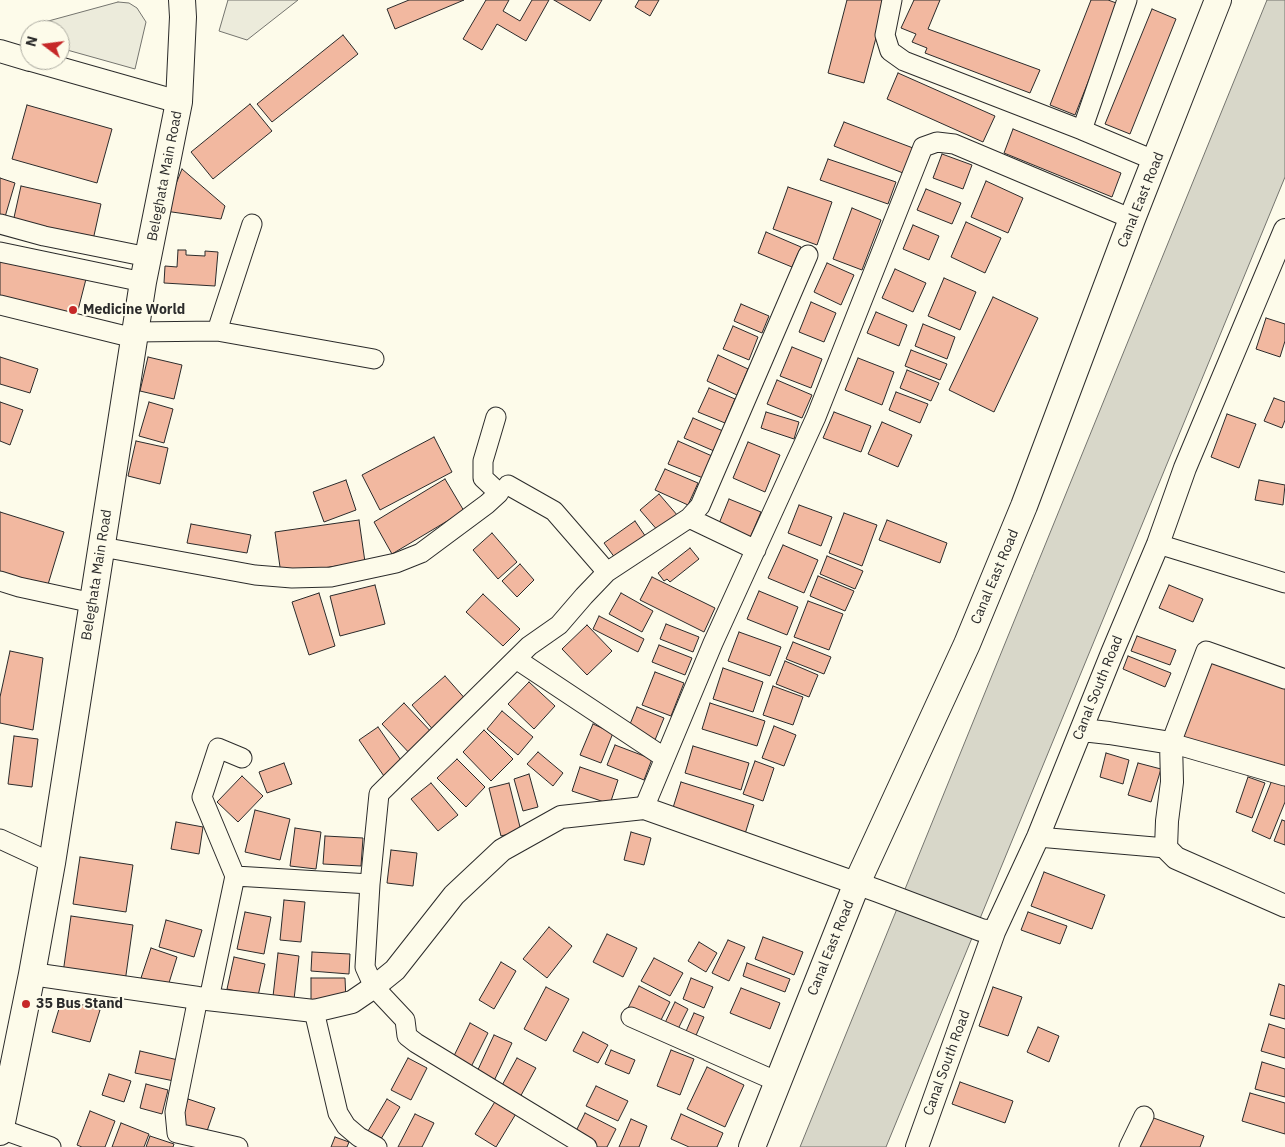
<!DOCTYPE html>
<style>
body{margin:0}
#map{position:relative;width:1285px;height:1147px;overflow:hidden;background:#fdfbea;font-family:"IBM Plex Sans",sans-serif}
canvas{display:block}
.north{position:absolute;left:20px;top:20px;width:50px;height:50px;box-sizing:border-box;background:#fdfbea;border:1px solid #a9a89e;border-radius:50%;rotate:285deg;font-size:14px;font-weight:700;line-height:20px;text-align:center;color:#2b2b2b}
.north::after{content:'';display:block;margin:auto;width:18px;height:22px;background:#c62828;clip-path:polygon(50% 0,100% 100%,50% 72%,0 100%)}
</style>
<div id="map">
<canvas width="1285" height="1147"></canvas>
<div class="north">N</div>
</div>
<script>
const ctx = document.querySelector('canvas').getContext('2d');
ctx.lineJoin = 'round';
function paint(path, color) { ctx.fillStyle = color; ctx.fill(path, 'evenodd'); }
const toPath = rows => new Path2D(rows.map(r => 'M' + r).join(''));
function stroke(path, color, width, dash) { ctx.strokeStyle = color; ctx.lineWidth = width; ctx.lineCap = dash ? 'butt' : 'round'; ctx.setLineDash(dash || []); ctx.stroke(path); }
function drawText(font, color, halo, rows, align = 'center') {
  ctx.font = font + ' "IBM Plex Sans",sans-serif'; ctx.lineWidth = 4; ctx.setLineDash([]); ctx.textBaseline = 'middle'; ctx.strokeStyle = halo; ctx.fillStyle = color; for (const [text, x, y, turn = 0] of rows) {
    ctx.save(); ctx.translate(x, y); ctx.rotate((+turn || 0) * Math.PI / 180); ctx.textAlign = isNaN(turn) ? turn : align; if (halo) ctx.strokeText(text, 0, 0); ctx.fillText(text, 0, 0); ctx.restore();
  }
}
const green = toPath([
 [228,0,298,0,247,40,219,31,228,0],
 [118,2,129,3,137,8,146,22,135,69,60,48,60,30,30,30,30,40,24,38,30,26,118,2]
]);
paint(green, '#ecebdb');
stroke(green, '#74746e', 1);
const water = toPath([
 [1267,0,1285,0,1285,177,886,1147,800,1147,1267,0]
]);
paint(water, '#d8d7c9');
stroke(water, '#74746e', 1);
const building = toPath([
 [409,0,464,0,395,29,387,9,409,0],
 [486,0,509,0,503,11,520,21,532,0,549,0,526,41,497,24,482,50,463,39,486,0],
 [554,0,602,0,590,21,554,0],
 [639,0,659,0,650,16,635,7,639,0],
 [847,0,886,0,864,83,828,73,847,0],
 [914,0,940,0,928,29,1040,70,1030,93,925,53,927,48,912,42,916,34,901,28,914,0],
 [1091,0,1108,0,1119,4,1075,115,1050,105,1091,0],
 [1152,9,1176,19,1130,134,1105,124,1152,9],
 [343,35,358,54,272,122,257,104,343,35],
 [898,73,995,116,983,142,887,99,898,73],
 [250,104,272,131,213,179,191,152,250,104],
 [27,105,112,129,97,183,12,159,27,105],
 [844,122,913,148,903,173,834,146,844,122],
 [1013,129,1121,173,1112,197,1004,153,1013,129],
 [942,154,972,165,963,189,933,178,942,154],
 [828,159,896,182,888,204,820,180,828,159],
 [182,169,225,206,221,219,165,211,182,169],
 [0,178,15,183,5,217,0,216,0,178],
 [986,181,1023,198,1008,233,971,217,986,181],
 [21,186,101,204,93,240,13,222,21,186],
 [788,187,832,202,817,245,773,229,788,187],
 [926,189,961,203,952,224,917,210,926,189],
 [852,208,881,220,862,270,833,259,852,208],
 [966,222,1001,238,985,273,951,257,966,222],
 [913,225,939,236,929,260,903,249,913,225],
 [766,232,801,247,792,267,758,253,766,232],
 [178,250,186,250,186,255,205,256,205,251,218,252,215,286,164,283,165,266,177,267,178,250],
 [0,256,86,279,76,318,0,298,0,256],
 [827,263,854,275,841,305,814,292,827,263],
 [895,269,926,283,913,312,882,298,895,269],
 [944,278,976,292,960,330,928,316,944,278],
 [993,297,1038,318,994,412,949,390,993,297],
 [811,302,836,313,824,342,799,332,811,302],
 [741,304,769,316,762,333,734,321,741,304],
 [876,312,907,325,899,346,867,333,876,312],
 [1266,318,1285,324,1285,341,1280,357,1256,349,1266,318],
 [923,324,955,337,947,359,915,346,923,324],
 [733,326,758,337,749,360,723,349,733,326],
 [792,347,822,359,811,388,780,376,792,347],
 [911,350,947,364,940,380,905,366,911,350],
 [718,355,748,369,737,395,707,381,718,355],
 [0,357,38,369,30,393,0,384,0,357],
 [148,357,182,365,174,399,140,391,148,357],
 [858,358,894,372,882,405,845,390,858,358],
 [907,370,939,383,931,401,900,388,907,370],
 [777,380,812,395,802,418,767,404,777,380],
 [709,388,735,399,725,423,698,412,709,388],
 [896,392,928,404,920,423,889,410,896,392],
 [1274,398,1285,402,1285,420,1282,428,1264,421,1274,398],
 [0,402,23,410,10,445,0,441,0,402],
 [149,402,173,409,164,443,139,436,149,402],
 [766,412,799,422,794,439,761,428,766,412],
 [834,412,871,426,861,452,823,438,834,412],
 [1227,414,1256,424,1239,468,1211,457,1227,414],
 [693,418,723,431,714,451,684,438,693,418],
 [882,422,912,435,898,467,868,454,882,422],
 [434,437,452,472,380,510,362,475,434,437],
 [136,441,168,448,160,484,128,476,136,441],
 [678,441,712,456,703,478,668,464,678,441],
 [748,442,780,455,765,492,733,478,748,442],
 [665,469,698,483,688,505,655,490,665,469],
 [445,479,464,511,392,554,374,522,445,479],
 [346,480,356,510,324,522,313,492,346,480],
 [1259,480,1285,485,1283,505,1255,500,1259,480],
 [659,494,678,516,659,532,640,510,659,494],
 [729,499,761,512,749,540,718,526,729,499],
 [799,505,832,517,821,546,788,533,799,505],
 [0,512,64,532,46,591,0,577,0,512],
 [844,513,877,525,862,566,829,553,844,513],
 [359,520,365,562,281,574,275,532,359,520],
 [887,520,947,543,940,563,879,540,887,520],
 [635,521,648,540,618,562,604,543,635,521],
 [191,524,251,535,247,553,187,543,191,524],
 [492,533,517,562,498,579,473,550,492,533],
 [783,545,818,560,804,593,768,578,783,545],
 [690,548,699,559,670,582,667,579,664,581,658,573,690,548],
 [827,556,863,571,855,589,820,574,827,556],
 [520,564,534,580,517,597,502,581,520,564],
 [818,576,854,591,845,611,810,596,818,576],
 [652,577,715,608,704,632,640,600,652,577],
 [375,585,385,624,340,636,330,596,375,585],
 [1169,585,1203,599,1193,622,1159,608,1169,585],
 [759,591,798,607,787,635,747,619,759,591],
 [319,593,335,646,309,655,292,602,319,593],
 [621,593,653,611,642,632,609,614,621,593],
 [483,594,520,629,503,646,466,612,483,594],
 [808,601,843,614,829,650,794,637,808,601],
 [599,616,644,639,638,652,593,629,599,616],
 [666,624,699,637,693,652,660,639,666,624],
 [587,625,612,651,587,675,562,649,587,625],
 [739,632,781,647,770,676,728,661,739,632],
 [1137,636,1176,650,1170,665,1131,651,1137,636],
 [793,642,831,657,824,674,786,659,793,642],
 [659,645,692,658,685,675,652,662,659,645],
 [10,651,43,658,33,730,0,723,0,697,10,651],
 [1208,653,1285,682,1285,776,1179,742,1208,653],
 [1128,656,1171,673,1165,687,1123,669,1128,656],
 [785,661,818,675,809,697,776,684,785,661],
 [723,668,763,682,753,712,713,699,723,668],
 [655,672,684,683,671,716,642,705,655,672],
 [445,676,468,702,435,732,412,705,445,676],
 [529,682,555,706,534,729,508,704,529,682],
 [773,686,803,697,793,725,763,715,773,686],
 [404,703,435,736,413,757,382,724,404,703],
 [710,703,765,721,757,746,702,729,710,703],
 [637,707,664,718,655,740,628,729,637,707],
 [502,711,533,737,518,755,487,729,502,711],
 [593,724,613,733,601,763,580,755,593,724],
 [774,726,796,735,784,766,762,758,774,726],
 [378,727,405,766,386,779,359,740,378,727],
 [484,730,513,759,491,781,463,752,484,730],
 [14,736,38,739,32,787,8,784,14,736],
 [615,745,652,759,644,780,607,765,615,745],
 [693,746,749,763,741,790,685,773,693,746],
 [538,752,563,773,553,786,527,764,538,752],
 [1106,753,1129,760,1123,784,1100,777,1106,753],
 [457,759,485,787,466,807,437,778,457,759],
 [755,761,774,768,763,801,743,794,755,761],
 [284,763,292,784,267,793,259,772,284,763],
 [1138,763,1161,769,1151,802,1128,795,1138,763],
 [580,767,618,780,610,804,572,791,580,767],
 [529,774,538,807,523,811,514,779,529,774],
 [242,776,263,796,238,822,217,802,242,776],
 [1248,777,1265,783,1252,818,1236,812,1248,777],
 [1272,780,1285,786,1285,802,1270,839,1252,831,1272,780],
 [681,782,754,805,745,834,672,811,681,782],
 [431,783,458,815,438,831,411,799,431,783],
 [509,783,521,831,501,836,489,788,509,783],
 [255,810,290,819,280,860,245,852,255,810],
 [1282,820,1285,821,1285,845,1274,841,1282,820],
 [176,822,203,827,199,854,171,849,176,822],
 [295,828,321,832,316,869,290,866,295,828],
 [631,832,651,838,644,865,624,860,631,832],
 [325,836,363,838,361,866,323,864,325,836],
 [391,850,417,853,413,886,387,883,391,850],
 [80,857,133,865,126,912,73,904,80,857],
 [1044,872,1105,895,1092,929,1031,906,1044,872],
 [284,900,305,902,301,942,280,940,284,900],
 [245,912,271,917,264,954,237,949,245,912],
 [1028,912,1067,926,1060,944,1021,930,1028,912],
 [71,916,133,925,125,982,63,973,71,916],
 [166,920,202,930,194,957,159,947,166,920],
 [549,927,572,946,547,978,523,959,549,927],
 [607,934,637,948,623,977,593,962,607,934],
 [763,937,803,952,794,975,755,959,763,937],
 [728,940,745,947,729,981,712,973,728,940],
 [699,942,717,953,706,972,688,961,699,942],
 [151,948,177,957,168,986,141,978,151,948],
 [312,952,350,954,349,974,311,971,312,952],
 [278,953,299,956,293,1008,272,1005,278,953],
 [234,957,265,964,258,996,227,989,234,957],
 [654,958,683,973,670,996,641,981,654,958],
 [501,962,516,971,494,1009,479,1000,501,962],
 [747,963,790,979,785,992,743,976,747,963],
 [311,978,345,978,346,1001,311,1002,311,978],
 [691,978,713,987,704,1008,683,999,691,978],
 [1279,984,1285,986,1285,1019,1270,1015,1279,984],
 [639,986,670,1002,659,1024,628,1008,639,986],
 [546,987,569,999,546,1041,524,1029,546,987],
 [993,987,1022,997,1008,1036,979,1026,993,987],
 [741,988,780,1003,770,1029,730,1013,741,988],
 [62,999,100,1010,90,1042,52,1032,62,999],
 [675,1002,688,1009,676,1033,663,1027,675,1002],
 [694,1013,704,1017,694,1040,684,1036,694,1013],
 [470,1023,488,1033,469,1071,451,1062,470,1023],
 [1269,1024,1285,1029,1285,1058,1261,1051,1269,1024],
 [1038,1027,1059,1036,1049,1062,1027,1052,1038,1027],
 [583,1032,608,1045,598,1063,573,1051,583,1032],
 [494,1035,512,1043,493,1083,476,1074,494,1035],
 [611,1050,635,1060,629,1074,605,1064,611,1050],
 [671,1050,694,1059,680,1095,657,1086,671,1050],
 [140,1051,178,1060,174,1081,135,1073,140,1051],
 [408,1058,427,1068,411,1100,391,1090,408,1058],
 [517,1058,536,1068,519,1099,500,1089,517,1058],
 [1262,1062,1285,1069,1285,1097,1255,1089,1262,1062],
 [707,1067,744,1085,725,1127,687,1109,707,1067],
 [109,1074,131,1081,124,1102,102,1095,109,1074],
 [960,1082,1013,1101,1005,1123,952,1104,960,1082],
 [146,1084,168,1090,162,1114,140,1108,146,1084],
 [596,1086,628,1101,618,1121,586,1106,596,1086],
 [1250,1093,1285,1103,1285,1134,1242,1121,1250,1093],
 [188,1099,215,1108,206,1134,179,1124,188,1099],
 [387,1099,400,1107,378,1144,365,1136,387,1099],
 [496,1100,517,1112,496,1147,475,1134,496,1100],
 [90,1111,115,1121,105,1147,82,1147,77,1145,90,1111],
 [585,1113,616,1129,607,1147,594,1147,573,1137,585,1113],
 [415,1114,434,1123,422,1147,398,1147,415,1114],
 [681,1114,723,1133,717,1147,689,1147,671,1139,681,1114],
 [1148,1116,1204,1136,1200,1147,1137,1147,1148,1116],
 [631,1119,647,1126,639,1147,619,1147,631,1119],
 [121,1123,149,1134,144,1147,112,1147,121,1123],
 [150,1136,174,1144,173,1147,146,1147,150,1136],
 [335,1137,349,1142,347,1147,331,1147,335,1137]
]);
paint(building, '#f2b8a0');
stroke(building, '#2b2b2b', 1);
const minor = toPath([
 [892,0,885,35,890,51,904,61,1082,130,1156,161],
 [1082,130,1127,0],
 [0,224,44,236,148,257],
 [0,252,143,282],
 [0,305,134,338],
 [217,331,374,359],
 [135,332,217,331,252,224],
 [508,485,554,511,607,572],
 [689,518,756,550],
 [1158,544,1285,583],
 [102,547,255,575,292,578,331,577,396,563,421,553,487,504,499,493,483,478,483,461,496,417],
 [0,581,19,587,93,603],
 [516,659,665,758],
 [1285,679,1206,651,1171,743,1285,776],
 [644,808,713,643,816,417,923,147,937,142,954,144,1132,219],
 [1038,837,1166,848],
 [0,839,52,863],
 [235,876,202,797,218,748,242,758],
 [198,998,175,1112,177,1133,238,1147],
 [209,999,235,876,370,884],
 [314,1011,338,1113,346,1126,359,1137,377,1147],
 [631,1017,778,1082],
 [1,1129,51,1147],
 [587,1147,416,1043,407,1036,405,1020,374,987,365,967,370,884,379,794,529,646,559,625,584,596,607,572,689,518,700,506,808,255],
 [1129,1147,1144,1116]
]);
const tertiary = toPath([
 [0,51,30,60],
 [31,60,179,102],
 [1082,730,1109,733,1171,743,1172,782,1167,821,1166,848,1176,858,1285,906],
 [32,974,198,998,314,1011,352,1002,374,987,395,970,454,895,502,850,561,817,644,808,878,891,981,930,994,932],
 [917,1147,994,932,1038,837,1112,653,1158,544,1185,468,1285,230]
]);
const secondary = toPath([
 [0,1132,32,974,52,863,143,282,179,102,183,17,182,0],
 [752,1147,857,883,967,644,1024,506,1132,219,1218,0]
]);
stroke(minor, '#2b2b2b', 21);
stroke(tertiary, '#2b2b2b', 24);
stroke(secondary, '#2b2b2b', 28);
stroke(minor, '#fdfbea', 19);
stroke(tertiary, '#fdfbea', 22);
stroke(secondary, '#fdfbea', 26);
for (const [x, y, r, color] of [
 [73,310,5,"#c62828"],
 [26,1004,5,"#c62828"]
]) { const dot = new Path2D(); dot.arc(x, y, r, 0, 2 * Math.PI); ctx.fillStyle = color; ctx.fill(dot); stroke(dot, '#fdfbea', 2); }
drawText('14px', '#2b2b2b', '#fdfbea', [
 ["Beleghata Main Road",165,176,-79],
 ["Canal East Road",1141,200,-68],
 ["Beleghata Main Road",97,575,-81],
 ["Canal East Road",995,577,-67],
 ["Canal South Road",1098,688,-68],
 ["Canal East Road",831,948,-68],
 ["Canal South Road",947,1063,-70]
]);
drawText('bold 14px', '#2b2b2b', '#fdfbea', [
 ["Medicine World",83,310],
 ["35 Bus Stand",36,1004]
], 'left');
</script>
